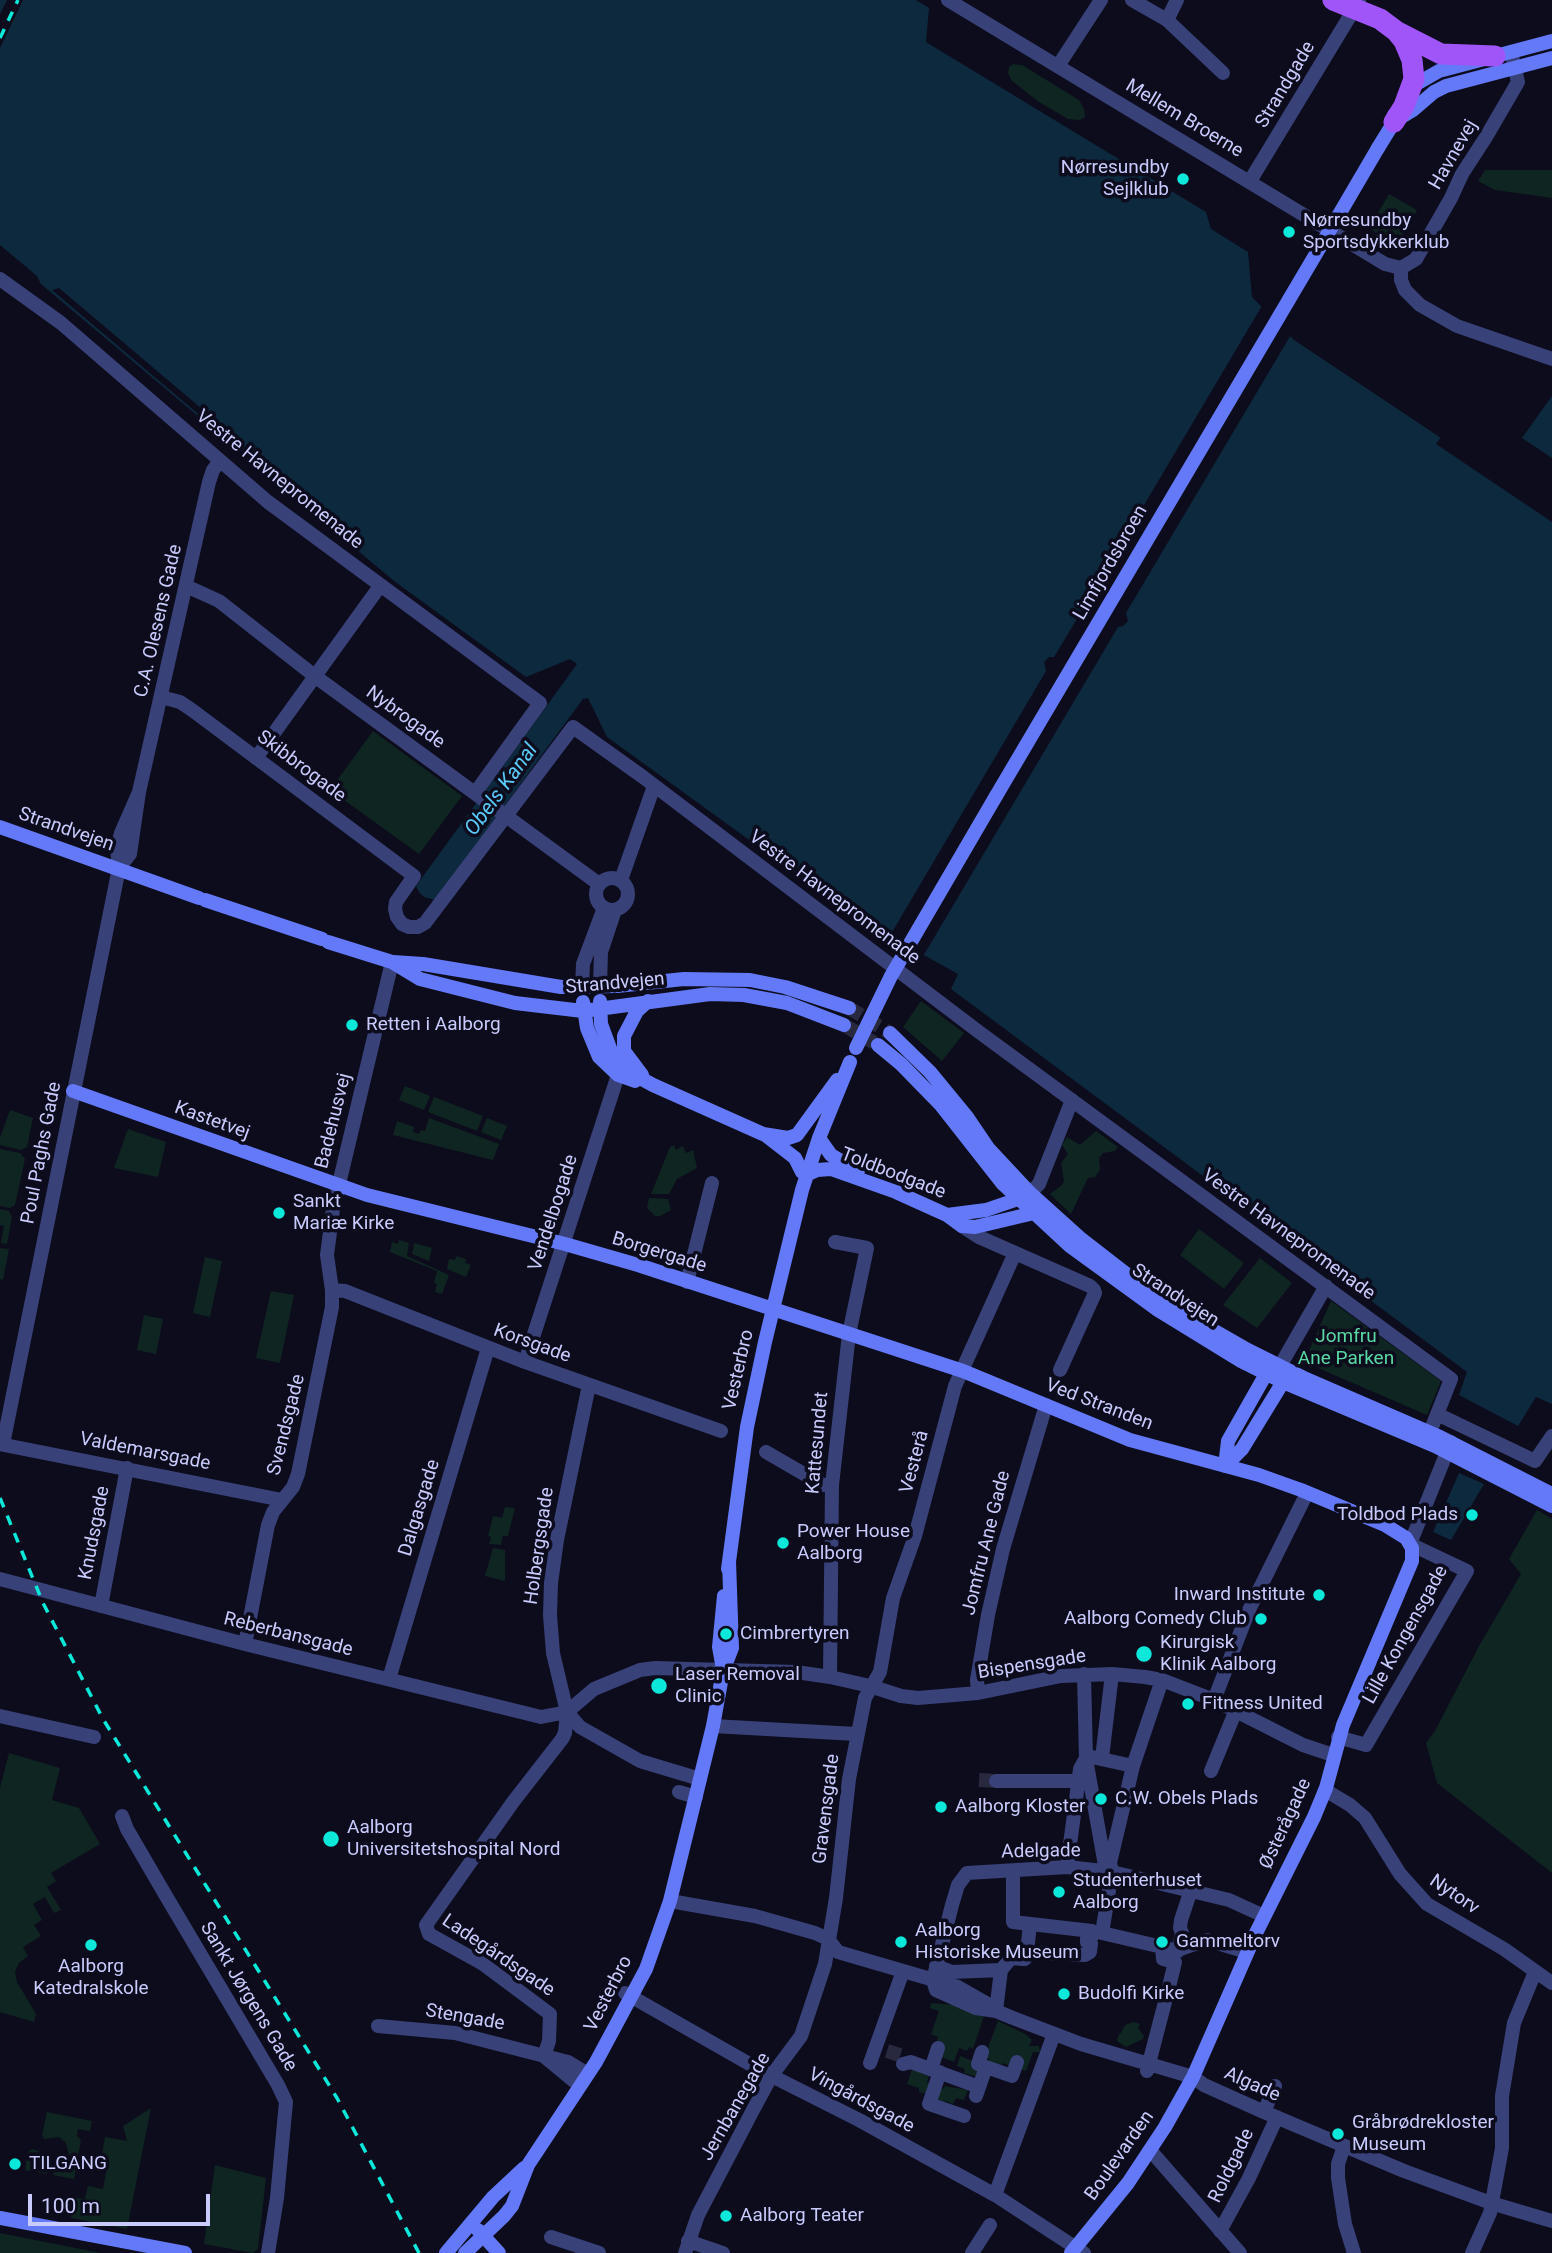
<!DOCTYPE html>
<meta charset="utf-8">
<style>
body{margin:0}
#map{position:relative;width:1552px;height:2253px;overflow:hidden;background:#0c0c1c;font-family:Roboto,sans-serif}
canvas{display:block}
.scale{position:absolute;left:28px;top:2194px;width:182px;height:32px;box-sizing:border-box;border:4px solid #c9cbfd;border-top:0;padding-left:9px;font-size:21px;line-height:24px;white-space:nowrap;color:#c9cbfd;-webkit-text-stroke:5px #0c0c1c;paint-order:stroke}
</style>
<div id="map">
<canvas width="1552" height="2253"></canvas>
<div class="scale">100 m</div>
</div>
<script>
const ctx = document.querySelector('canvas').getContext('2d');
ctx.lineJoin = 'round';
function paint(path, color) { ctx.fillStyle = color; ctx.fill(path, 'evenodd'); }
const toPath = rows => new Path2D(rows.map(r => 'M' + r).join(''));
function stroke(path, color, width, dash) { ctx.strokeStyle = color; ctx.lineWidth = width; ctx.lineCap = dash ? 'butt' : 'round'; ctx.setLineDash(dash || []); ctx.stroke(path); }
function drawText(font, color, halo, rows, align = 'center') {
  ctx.font = font + ' Roboto,sans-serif'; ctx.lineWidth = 7; ctx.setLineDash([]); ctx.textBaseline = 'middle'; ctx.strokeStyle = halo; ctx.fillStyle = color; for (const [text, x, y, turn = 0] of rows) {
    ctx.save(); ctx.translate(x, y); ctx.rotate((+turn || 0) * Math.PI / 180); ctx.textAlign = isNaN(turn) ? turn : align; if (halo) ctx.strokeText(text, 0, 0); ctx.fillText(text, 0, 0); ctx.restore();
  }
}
paint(toPath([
 [1013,64,1022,65,1079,100,1084,109,1085,117,1080,120,1068,119,1039,102,1012,81,1008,73,1009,67],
 [1485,170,1552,170,1552,198,1495,190,1478,181],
 [1389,194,1417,210,1397,245,1369,228],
 [373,731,462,796,419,854,330,790],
 [921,1001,964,1033,942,1061,903,1027],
 [405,1086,430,1096,424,1110,399,1100],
 [434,1097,483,1116,477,1131,428,1112],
 [10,1110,33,1118,27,1147,21,1150,0,1145,0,1138],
 [429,1118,499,1144,493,1160,393,1135,397,1121,414,1127,413,1132,419,1134,421,1130,425,1131],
 [487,1118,507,1126,501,1140,481,1132],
 [128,1129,166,1142,158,1177,114,1168],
 [1096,1131,1118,1147,1115,1151,1103,1153,1099,1158,1100,1170,1095,1177,1088,1178,1071,1214,1050,1194,1061,1186,1064,1181,1061,1163,1068,1154,1062,1145,1067,1137,1080,1145],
 [674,1145,676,1150,683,1146,686,1153,693,1150,697,1168,677,1179,669,1194,651,1194,670,1147],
 [0,1149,20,1153,25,1159,15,1205,10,1208,0,1206],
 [649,1198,668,1199,671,1210,660,1216,655,1216,647,1208],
 [0,1209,9,1211,12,1217,7,1244,1,1243,4,1226,0,1225],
 [1199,1229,1244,1263,1224,1289,1180,1255],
 [399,1240,409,1243,407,1256,449,1275,442,1294,435,1292,437,1284,434,1283,437,1271,390,1252,392,1242,398,1244],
 [414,1243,432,1248,429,1261,412,1254],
 [0,1248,9,1249,3,1280,0,1279],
 [456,1256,466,1259,465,1263,471,1265,466,1277,447,1269,449,1259,455,1260],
 [205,1257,222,1261,210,1317,193,1313],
 [1260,1258,1292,1283,1257,1328,1223,1305],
 [271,1291,294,1295,280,1363,256,1358],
 [1331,1301,1441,1381,1427,1415,1304,1362],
 [144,1315,163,1319,156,1354,137,1350],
 [505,1507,515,1508,508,1536,503,1536,501,1545,489,1544,491,1537,488,1536,493,1516,502,1518],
 [1537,1510,1552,1519,1552,1873,1437,1783,1426,1743,1435,1731,1479,1646,1521,1574,1509,1559],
 [493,1548,505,1550,505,1581,485,1576],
 [9,1753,60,1768,52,1800,79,1808,100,1844,51,1873,56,1881,47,1887,61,1910,54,1913,45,1897,33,1904,42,1920,34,1925,41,1936,23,1947,28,1956,19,1963,15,1972,17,1982,36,2014,34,2022,0,2012,0,1788],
 [931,2003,954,2005,984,2016,973,2049,969,2047,967,2051,959,2048,954,2062,941,2057,935,2047,938,2037,931,2034,939,2011,930,2008],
 [998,2021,1025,2034,1032,2040,1029,2046,1039,2046,1040,2052,1033,2052,1026,2071,1002,2063,999,2070,987,2065,989,2059,986,2058,986,2053],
 [1134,2022,1140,2024,1138,2028,1144,2036,1143,2039,1126,2047,1117,2041,1119,2034,1121,2033,1125,2025],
 [960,2056,973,2061,979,2071,977,2077,964,2073,965,2069,957,2066],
 [913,2066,921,2073,929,2076,927,2082,931,2084,927,2094,919,2092,919,2088,907,2084],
 [945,2086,968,2090,964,2100,956,2098,953,2104,945,2101,944,2104,935,2101,939,2088,943,2089],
 [151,2108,127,2229,71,2218,75,2198,85,2199,88,2186,103,2189,107,2167,100,2165,105,2137,127,2141,123,2126],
 [47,2112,92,2121,90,2131,78,2129,77,2136,81,2140,78,2156,69,2155,66,2143,59,2137,44,2139,42,2135],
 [32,2149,39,2151,43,2161,49,2164,47,2174,25,2170,28,2152],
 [68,2157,78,2158,74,2179,53,2175,54,2165,62,2164],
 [215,2165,266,2178,258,2249,253,2253,204,2244],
 [0,2233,101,2253,0,2253]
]), '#0f2521');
paint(toPath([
 [0,0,916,0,929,8,926,42,1206,212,1211,229,1248,252,1252,297,1294,340,1552,512,1552,1404,1536,1397,1518,1426,1459,1395,1467,1372,951,989,958,974,857,918,607,737,588,698,583,699,435,900,424,897,419,892,416,886,577,664,570,659,526,677,394,581,41,284,37,276,0,245],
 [1552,396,1552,458,1522,438],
 [1459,1473,1484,1484,1451,1540,1433,1532]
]), '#0d293e');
paint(toPath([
 [7,0,23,0,0,48,0,14],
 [59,288,221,425,217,430,52,290],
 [1263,304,1292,333,1126,613,1128,621,1123,626,1118,627,922,958,888,939,1046,671,1044,662,1049,657,1054,657,1084,607,1082,598,1087,593,1092,593],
 [1441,437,1552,512,1552,522,1436,444]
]), '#0c0c1c');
stroke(toPath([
 [979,1780,996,1781],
 [887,2051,906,2057]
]), '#28293e', 14, [14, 7]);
stroke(toPath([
 [849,1008,890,1033],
 [844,1025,878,1045]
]), '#28293e', 14, [14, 7]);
stroke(toPath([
 [948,0,1385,264,1401,268],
 [1132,0,1167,20,1177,0],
 [1167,20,1223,73],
 [1058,66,1101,0],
 [1250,181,1359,1],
 [1401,268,1416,259,1451,198,1462,174,1486,137,1518,82,1511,52],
 [1401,268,1401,280,1405,290,1420,305,1457,326,1552,359],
 [0,279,61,323,268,502,540,703,475,793],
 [186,586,219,601,316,677,599,884],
 [161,697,180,702,192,710,414,876,396,902,395,909,397,917,402,924,409,927,418,927,425,923,573,727,643,777,979,1032,1451,1379,1430,1432],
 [256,758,380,586],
 [119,868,130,854,139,792,209,482,213,470,220,461],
 '596 894a16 16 0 1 1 32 0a16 16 0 1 1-32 0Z',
 [621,880,654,786],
 [600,987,601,952,615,910],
 [582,988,583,964,604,908],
 [1030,1193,1039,1184,1072,1100],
 [962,1226,979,1237,1090,1286,1094,1290,1095,1293,1060,1370],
 [687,1282,712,1183],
 [332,1290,345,1291,525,1362,721,1431],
 [525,1362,618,1075],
 [1280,1366,1326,1286],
 [589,1385,557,1540,551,1583,550,1615,553,1653,567,1712,580,1727,640,1761,700,1779],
 [1437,1414,1535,1461,1552,1436],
 [0,1444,282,1500],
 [3,1444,119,868,117,849,121,833,139,792],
 [766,1452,823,1485,832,1485],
 [0,1579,245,1644,541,1717,567,1712],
 [101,1606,127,1468],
 [245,1644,268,1525,273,1512,293,1487,298,1474,332,1307,332,1290,327,1255,333,1209,392,962],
 [1084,1674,1086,1759,1106,1871],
 [830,1677,832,1485,849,1334,867,1248,835,1242],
 [389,1679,488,1348],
 [978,1693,977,1680,988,1615,1003,1549,1046,1405],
 [1214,1700,1249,1610,1307,1493],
 [0,1716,94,1737],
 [713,1726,856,1734],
 [1338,1737,1366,1745,1467,1571,1410,1544,1451,1442],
 [1102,1758,1112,1674],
 [1086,1759,1092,1757,1133,1766,1110,1863,1112,1872,1102,1933,1162,1947],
 [1133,1766,1162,1680],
 [1211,1771,1236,1710],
 [996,1781,1078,1781],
 [1325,1790,1350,1805,1365,1818,1400,1874,1427,1904,1504,1949,1552,1983],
 [679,1792,696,1797],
 [122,1816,127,1829,166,1896,278,2085,286,2102,277,2198,268,2253],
 [1067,1867,1080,1769,1085,1760],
 [1013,1871,1013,1922,1092,1931,1092,1936,1087,1938,1087,1942,1091,1944,1090,1952,1085,1955,1027,1952,1025,1959],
 [670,1901,755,1916,815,1933,828,1939,838,1952,958,1987,986,2003,996,2011,1013,2018,1081,2044,1193,2077,1204,2085,1264,2112,1404,2171,1491,2203,1552,2221],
 [1175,1951,1207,1940,1247,1952],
 [1178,1951,1182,1933,1180,1928,1181,1920,1191,1890],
 [1018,1952,1027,1952,1030,1924],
 [1023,1959,1011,1958,1001,1970,996,2011,976,2008,936,1990,933,1980,952,1905,958,1885,967,1873,1067,1867,1112,1872,1229,1900,1264,1916],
 [936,1966,952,1972,1001,1970],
 [625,1993,760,2070,859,2120,995,2195,1084,2253],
 [1166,1999,1175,1962,1163,1959,1162,1947,1170,1949],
 [378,2026,455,2033,568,2062,586,2073],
 [544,2056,549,2041,550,2014,483,1964,429,1934,426,1925,513,1802,562,1739,565,1733,567,1712,594,1689,640,1670,655,1668,796,1672,830,1677,870,1686,901,1696,918,1698,978,1693,1061,1676,1112,1674,1145,1677,1162,1680,1214,1700,1303,1745,1333,1755],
 [545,2057,579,2085],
 [870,2063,903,1971],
 [903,2064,911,2062,979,2087],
 [986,2067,1012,2076,1017,2062],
 [931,2069,938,2048],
 [1147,2071,1165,2002],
 [940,2072,929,2104,964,2116],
 [976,2096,986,2067,978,2064,982,2052],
 [1264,2112,1275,2086],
 [1344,2146,1338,2164,1338,2178,1345,2224,1354,2253],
 [1150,2150,1240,2253],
 [995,2195,1054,2034],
 [1220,2231,1249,2178,1277,2117],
 [551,2237,599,2253],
 [688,2241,723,2253],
 [685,2253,698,2215,753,2110,772,2075,801,2036,825,1964,836,1898,849,1779,865,1698,880,1672,893,1598,915,1536,955,1386,1015,1253],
 [972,2253,990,2225],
 [1472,2253,1490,2213,1502,2148,1502,2096,1514,2023,1535,1972]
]), '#394179', 14);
stroke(toPath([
 [1411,87,1439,71,1552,41],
 [1398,119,1413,110,1434,92,1446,86,1552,58],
 [1378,148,1394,122,1394,115],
 [996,796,1320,247],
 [0,827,199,898],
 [205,900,322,939],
 [328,942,392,962,420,979,515,1003,583,1011,710,994,744,995,787,1003,844,1025],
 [393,962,423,964,561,987,617,986,684,979,750,980,785,987,849,1008],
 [600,1001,601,1024,611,1051,620,1064,631,1073,653,1085,763,1134,788,1138,797,1135,837,1080],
 [583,1002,587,1028,599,1057,618,1075,635,1081],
 [890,1033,930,1072,967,1117,988,1148,1030,1193,1080,1238,1129,1276,1185,1314,1248,1350,1306,1379,1440,1437,1552,1494],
 [878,1045,901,1064,940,1104,1002,1183,1070,1246,1158,1310,1241,1361,1283,1382,1435,1446,1552,1506],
 [642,1075,624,1051,624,1036,637,1011,648,1001],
 [73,1091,367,1195,565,1244,638,1265,963,1371,1130,1440,1259,1475,1301,1490,1385,1525,1406,1538,1412,1548,1412,1561,1343,1725,1326,1788,1314,1817,1256,1933,1193,2077,1165,2127,1128,2183,1071,2253],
 [764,1134,795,1158,802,1172],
 [819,1138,831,1155,858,1171],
 [808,1174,817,1170,831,1169,896,1192,947,1215,962,1226,975,1227,1034,1213],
 [947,1215,986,1210,1027,1196],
 [1225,1466,1242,1449,1283,1382],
 [1225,1466,1228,1441,1266,1374],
 [728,1569,747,1427,765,1342,802,1190,819,1138,850,1062],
 [723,1669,719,1647,724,1596],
 [0,2218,185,2253],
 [478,2230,499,2253],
 [446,2253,493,2197,524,2168],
 [465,2253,504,2216,512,2206,528,2165,596,2062,646,1969,670,1901,713,1726,723,1671,732,1648,729,1561]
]), '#6479f8', 14);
stroke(toPath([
 [1333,0,1380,19,1396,31,1404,41,1412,60,1414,79,1404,106,1394,122],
 [1398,32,1441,54,1495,56]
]), '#a055f8', 21);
stroke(toPath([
 [0,38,18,0],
 [0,1498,43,1603,103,1719,337,2098,419,2253]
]), '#0ae8d9', 3.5, [10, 9]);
stroke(toPath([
 [1320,247,1378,148],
 [856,1048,891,976,996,796]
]), '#6479f8', 14);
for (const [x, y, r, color] of [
 [1183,179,7,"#0ae8d9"],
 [1289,232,7,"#0ae8d9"],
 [352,1025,7,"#0ae8d9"],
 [279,1213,7,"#0ae8d9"],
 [1472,1515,7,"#0ae8d9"],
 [783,1543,7,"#0ae8d9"],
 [1319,1595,7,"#0ae8d9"],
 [1261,1619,7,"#0ae8d9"],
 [726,1634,7,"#0ae8d9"],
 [1144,1654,9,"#0ae8d9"],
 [659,1686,9,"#0ae8d9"],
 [1188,1704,7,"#0ae8d9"],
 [1101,1799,7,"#0ae8d9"],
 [941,1807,7,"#0ae8d9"],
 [331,1839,9,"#0ae8d9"],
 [1059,1892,7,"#0ae8d9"],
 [901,1942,7,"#0ae8d9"],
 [1162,1942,7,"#0ae8d9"],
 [91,1945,7,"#0ae8d9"],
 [1064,1994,7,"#0ae8d9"],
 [1338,2134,7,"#0ae8d9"],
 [15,2164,7,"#0ae8d9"],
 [726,2216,7,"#0ae8d9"]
]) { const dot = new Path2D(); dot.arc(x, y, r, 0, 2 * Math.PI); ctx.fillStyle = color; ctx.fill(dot); stroke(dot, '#0c0c1c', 2.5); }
drawText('19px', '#c9cbfd', '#0c0c1c', [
 ["Strandgade",1286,85,-59],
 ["Mellem Broerne",1184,119,31],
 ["Havnevej",1454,155,-60],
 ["Vestre Havnepromenade",279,480,39],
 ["Limfjordsbroen",1111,563,-60],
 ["C.A. Olesens Gade",159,621,-77],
 ["Nybrogade",405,718,36],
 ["Skibbrogade",301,767,37],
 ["Strandvejen",66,830,19],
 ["Vestre Havnepromenade",834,898,37],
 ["Strandvejen",615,984,-5],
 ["Kastetvej",212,1121,20],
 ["Badehusvej",334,1121,-76],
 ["Poul Paghs Gade",42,1153,-79],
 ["Toldbodgade",893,1174,21],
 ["Vendelbogade",554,1213,-72],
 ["Vestre Havnepromenade",1288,1235,36],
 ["Borgergade",659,1253,17],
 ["Strandvejen",1175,1296,33],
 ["Korsgade",532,1344,20],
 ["Vesterbro",739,1370,-77],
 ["Ved Stranden",1099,1405,21],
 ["Svendsgade",287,1425,-76],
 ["Kattesundet",818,1443,-85],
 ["Valdemarsgade",145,1452,11],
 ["Vesterå",915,1462,-75],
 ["Dalgasgade",420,1508,-73],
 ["Knudsgade",95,1533,-79],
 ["Jomfru Ane Gade",987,1543,-76],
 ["Holbergsgade",540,1546,-82],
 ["Reberbansgade",288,1635,14],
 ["Lille Kongensgade",1406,1635,-61],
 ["Bispensgade",1032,1665,-9],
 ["Gravensgade",827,1809,-83],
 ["Østerågade",1286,1824,-65],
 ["Adelgade",1041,1852,-1],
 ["Nytorv",1454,1895,34],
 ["Ladegårdsgade",498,1956,34],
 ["Vesterbro",609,1994,-63],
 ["Sankt Jørgens Gade",248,1997,59],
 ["Stengade",465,2018,10],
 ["Algade",1252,2085,24],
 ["Vingårdsgade",861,2101,28],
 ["Jernbanegade",736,2107,-60],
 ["Boulevarden",1120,2156,-55],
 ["Roldgade",1232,2166,-64]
]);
drawText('19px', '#c9cbfd', '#0c0c1c', [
 ["Nørresundby",1169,168,"right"],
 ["Sejlklub",1169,190,"right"],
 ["Nørresundby",1303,221],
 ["Sportsdykkerklub",1303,243],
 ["Retten i Aalborg",366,1025],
 ["Sankt",293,1202],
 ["Mariæ Kirke",293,1224],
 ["Toldbod Plads",1458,1515,"right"],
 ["Power House",797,1532],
 ["Aalborg",797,1554],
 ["Inward Institute",1305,1595,"right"],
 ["Aalborg Comedy Club",1247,1619,"right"],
 ["Cimbrertyren",740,1634],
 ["Kirurgisk",1160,1643],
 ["Klinik Aalborg",1160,1665],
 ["Laser Removal",675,1675],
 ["Clinic",675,1697],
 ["Fitness United",1202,1704],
 ["C.W. Obels Plads",1115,1799],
 ["Aalborg Kloster",955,1807],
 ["Aalborg",347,1828],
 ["Universitetshospital Nord",347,1850],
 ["Studenterhuset",1073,1881],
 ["Aalborg",1073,1903],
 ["Aalborg",915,1931],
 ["Historiske Museum",915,1953],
 ["Gammeltorv",1176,1942],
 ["Aalborg",91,1967,"center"],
 ["Katedralskole",91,1989,"center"],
 ["Budolfi Kirke",1078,1994],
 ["Gråbrødrekloster",1352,2123],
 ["Museum",1352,2145],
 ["TILGANG",29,2164],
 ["Aalborg Teater",740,2216]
], 'left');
drawText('19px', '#59d8a3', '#0c0c1c', [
 ["Jomfru",1346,1337],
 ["Ane Parken",1346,1359]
]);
drawText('italic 21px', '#5bcaf8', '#0c0c1c', [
 ["Obels Kanal",502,790,-54]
]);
</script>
